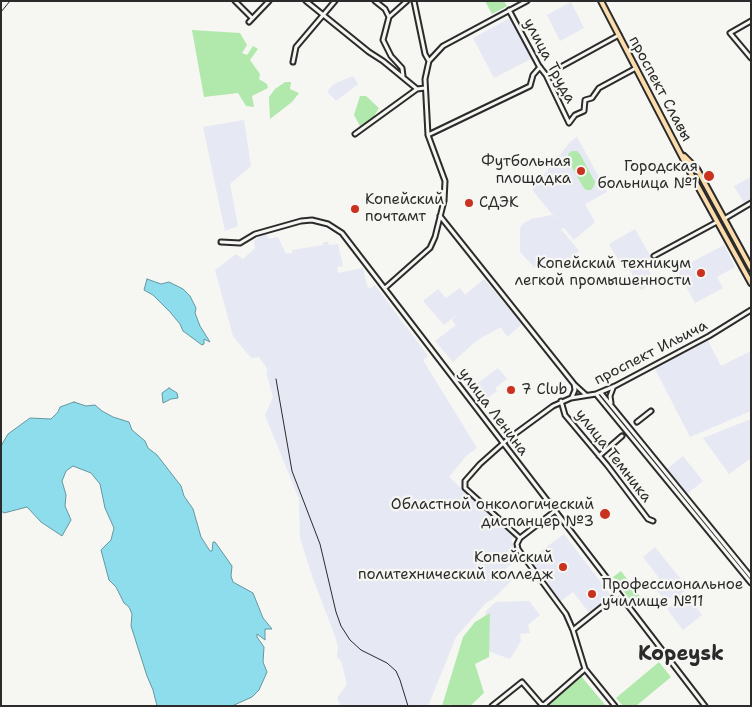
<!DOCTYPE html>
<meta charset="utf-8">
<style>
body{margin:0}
#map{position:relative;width:752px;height:707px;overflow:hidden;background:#f6f6f2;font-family:"Shantell Sans",sans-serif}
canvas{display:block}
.frame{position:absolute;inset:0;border:2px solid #2b2b2b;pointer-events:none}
</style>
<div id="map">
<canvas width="752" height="707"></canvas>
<div class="frame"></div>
</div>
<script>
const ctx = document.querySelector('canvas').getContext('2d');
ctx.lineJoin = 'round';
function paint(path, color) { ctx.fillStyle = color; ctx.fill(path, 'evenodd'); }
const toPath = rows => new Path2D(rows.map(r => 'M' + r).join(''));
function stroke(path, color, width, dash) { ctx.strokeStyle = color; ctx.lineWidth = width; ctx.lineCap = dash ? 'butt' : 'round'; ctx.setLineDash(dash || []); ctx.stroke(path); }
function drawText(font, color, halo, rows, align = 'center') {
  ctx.font = font + ' "Shantell Sans",sans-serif'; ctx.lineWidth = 4.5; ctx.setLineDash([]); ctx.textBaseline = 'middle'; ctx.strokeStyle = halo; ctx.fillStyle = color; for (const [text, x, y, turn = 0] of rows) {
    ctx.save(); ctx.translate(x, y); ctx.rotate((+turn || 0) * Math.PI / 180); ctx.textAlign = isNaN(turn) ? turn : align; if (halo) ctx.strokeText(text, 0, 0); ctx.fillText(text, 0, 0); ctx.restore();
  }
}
paint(toPath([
 [571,2,584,28,560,41,547,15],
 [510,18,531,59,494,78,473,38],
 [353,76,358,84,336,101,327,91,334,84],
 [244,120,251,166,230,184,238,226,225,231,203,127],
 [577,137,607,192,585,204,595,222,574,240,564,228,561,229,579,251,560,268,534,267,520,252,520,228,523,224,531,219,552,215,558,221,532,190,570,142],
 [751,177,751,199,744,203,734,186],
 [635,229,651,257,646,265,655,282,641,290,629,269,625,271,609,244],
 [267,234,268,239,278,237,286,254,292,253,292,250,323,245,323,242,328,242,329,245,338,244,343,266,337,267,338,273,363,268,367,286,370,289,375,285,428,356,423,360,477,448,466,456,449,477,515,537,511,540,520,559,507,567,505,571,512,580,493,599,486,603,456,637,428,706,341,706,337,698,347,684,341,661,337,657,338,647,335,636,312,576,300,538,299,499,265,415,273,397,266,372,268,370,259,357,251,358,233,336,215,270,236,254,243,259,255,248,254,241,259,237],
 [724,245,735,267,717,277,723,288,695,303,677,270],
 [484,279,522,324,507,337,501,327,476,341,453,362,435,341,456,325,452,320,459,313,444,325,423,301,438,289,446,298,460,288,465,295],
 [707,339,721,366,751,351,751,411,690,437,654,367],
 [498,368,507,379,495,388,497,391,481,403,470,389],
 [751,419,751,458,729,474,703,438],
 [683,456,703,481,687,494,667,469],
 [564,534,612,597,590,614,573,592,561,601,530,559],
 [655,547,688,588,680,596,664,599,654,587,660,579,643,557],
 [686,594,702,615,683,630,667,609],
 [529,601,540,615,528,625,530,633,520,634,521,641,510,659,488,651,482,629,486,611,496,602]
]), '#e6e8f4');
paint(toPath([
 [485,1,504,1,507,6,492,14],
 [192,30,240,33,247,45,242,53,247,55,253,46,258,49,250,60,260,74,259,79,267,84,268,88,252,96,254,107,246,106,238,93,204,97],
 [285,82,291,82,290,89,299,93,292,102,270,119,269,97,275,89],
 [360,96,366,96,379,108,373,118,360,126,354,115],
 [572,151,577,151,580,154,595,182,594,186,591,190,586,190,583,187,568,160,568,154],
 [733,241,751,273,751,279,730,243],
 [621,571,642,599,634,605,613,577],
 [490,613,489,657,475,664,484,693,470,706,452,706,450,704,449,706,442,706,463,637,475,622],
 [659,662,671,677,636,706,623,706,616,698],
 [581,676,606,706,548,706,547,705]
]), '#b1e9ac');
const water = toPath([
 [147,279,161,284,169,282,183,289,190,296,196,308,195,313,200,326,210,342,204,339,204,344,202,345,183,331,180,324,170,312,153,295,144,290,147,279],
 [169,388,177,393,178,398,171,399,163,403,162,393,169,388],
 [74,402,86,406,95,405,102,411,113,417,129,422,132,430,145,441,148,448,157,455,181,486,184,496,193,509,201,537,210,551,212,551,213,542,215,542,232,566,231,576,233,582,253,593,263,618,272,629,265,629,265,640,257,634,257,637,264,647,263,662,267,672,259,690,252,697,232,706,157,706,153,690,147,676,131,626,132,614,129,607,124,603,116,587,109,580,101,550,111,540,114,528,105,508,100,484,91,473,73,466,66,471,62,481,66,495,65,506,71,520,62,536,41,522,27,507,4,513,1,511,1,446,8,434,30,418,51,419,58,412,60,407,74,402]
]);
paint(water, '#8eddec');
stroke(water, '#66969f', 1);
const minor = toPath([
 [235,1,251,17],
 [306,1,369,52,383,61,417,89,425,88],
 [375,1,385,9,389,17],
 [414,1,425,54,429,61],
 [509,10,539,66,546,75,569,123,575,115,584,111,585,100,592,98,599,88,636,68],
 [751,21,730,33,751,58],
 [249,22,269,1],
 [293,62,296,47,335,1],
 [546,75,619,35],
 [403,76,402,68,391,56,383,40,389,17,407,1],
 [355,134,417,89],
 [428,135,530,86,533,75,540,67],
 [440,216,574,384,586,395],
 [724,219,751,203],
 [221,242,240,243,255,234,301,221,312,220,328,224,342,233,705,706],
 [654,256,717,222],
 [385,288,430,248,435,237,444,201,445,181,428,135,425,79,429,61,443,46,527,1],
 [601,393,751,577],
 [596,394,751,583],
 [572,397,575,390,574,384],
 [561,401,565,415,607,465,648,519,653,521],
 [611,403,610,396,613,388],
 [637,422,651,411],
 [599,456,622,436],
 [555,511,520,538,517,544,518,549,566,614,573,630,585,669,615,706],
 [520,538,465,488,465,481,480,464,508,439,553,406,571,398,596,394,615,386,709,336,751,310],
 [573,630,618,594],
 [545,704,585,669],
 [492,706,522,682,541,704,546,706]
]);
const major = toPath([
 [601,1,690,172,751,283],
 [684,156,697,169,751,268]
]);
stroke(minor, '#2b2b2b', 7);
stroke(major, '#2b2b2b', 8);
stroke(minor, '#f6f6f2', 3);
stroke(major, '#fddcac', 4);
stroke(toPath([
 [1,12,10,1],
 [276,379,292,471,320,544,336,612,341,626,350,640,361,650,387,663,396,671,400,680,408,706]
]), '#2b2b2b', 1);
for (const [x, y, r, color] of [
 [581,171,5,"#c8321e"],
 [709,176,6,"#c8321e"],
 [469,203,5,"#c8321e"],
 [355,209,5,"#c8321e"],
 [701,273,5,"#c8321e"],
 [511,390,5,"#c8321e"],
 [605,514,6,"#c8321e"],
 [563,567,5,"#c8321e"],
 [592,594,5,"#c8321e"]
]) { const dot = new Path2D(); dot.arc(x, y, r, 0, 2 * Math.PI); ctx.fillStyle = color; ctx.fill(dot); stroke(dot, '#f6f6f2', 2); }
drawText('15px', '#2b2b2b', '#f6f6f2', [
 ["улица Труда",549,61,62],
 ["проспект Славы",660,89,62],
 ["проспект Ильича",651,353,-27],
 ["улица Ленина",493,412,53],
 ["улица Темника",613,456,52]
]);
drawText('15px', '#2b2b2b', '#f6f6f2', [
 ["Футбольная",571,162],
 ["площадка",571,179],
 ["Городская",698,167],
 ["больница №1",698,184],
 ["Копейский",365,200,"left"],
 ["почтамт",365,217,"left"],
 ["СДЭК",479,203,"left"],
 ["Копейский техникум",691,264],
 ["легкой промышенности",691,281],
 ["7 Club",521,390,"left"],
 ["Областной онкологический",594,505],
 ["диспанцер №3",594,522],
 ["Копейский",553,558],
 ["политехнический колледж",553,575],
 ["Профессиональное",602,585,"left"],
 ["училище №11",602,602,"left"]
], 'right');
drawText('bold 20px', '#2b2b2b', '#f6f6f2', [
 ["Kopeysk",681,655]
]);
</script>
